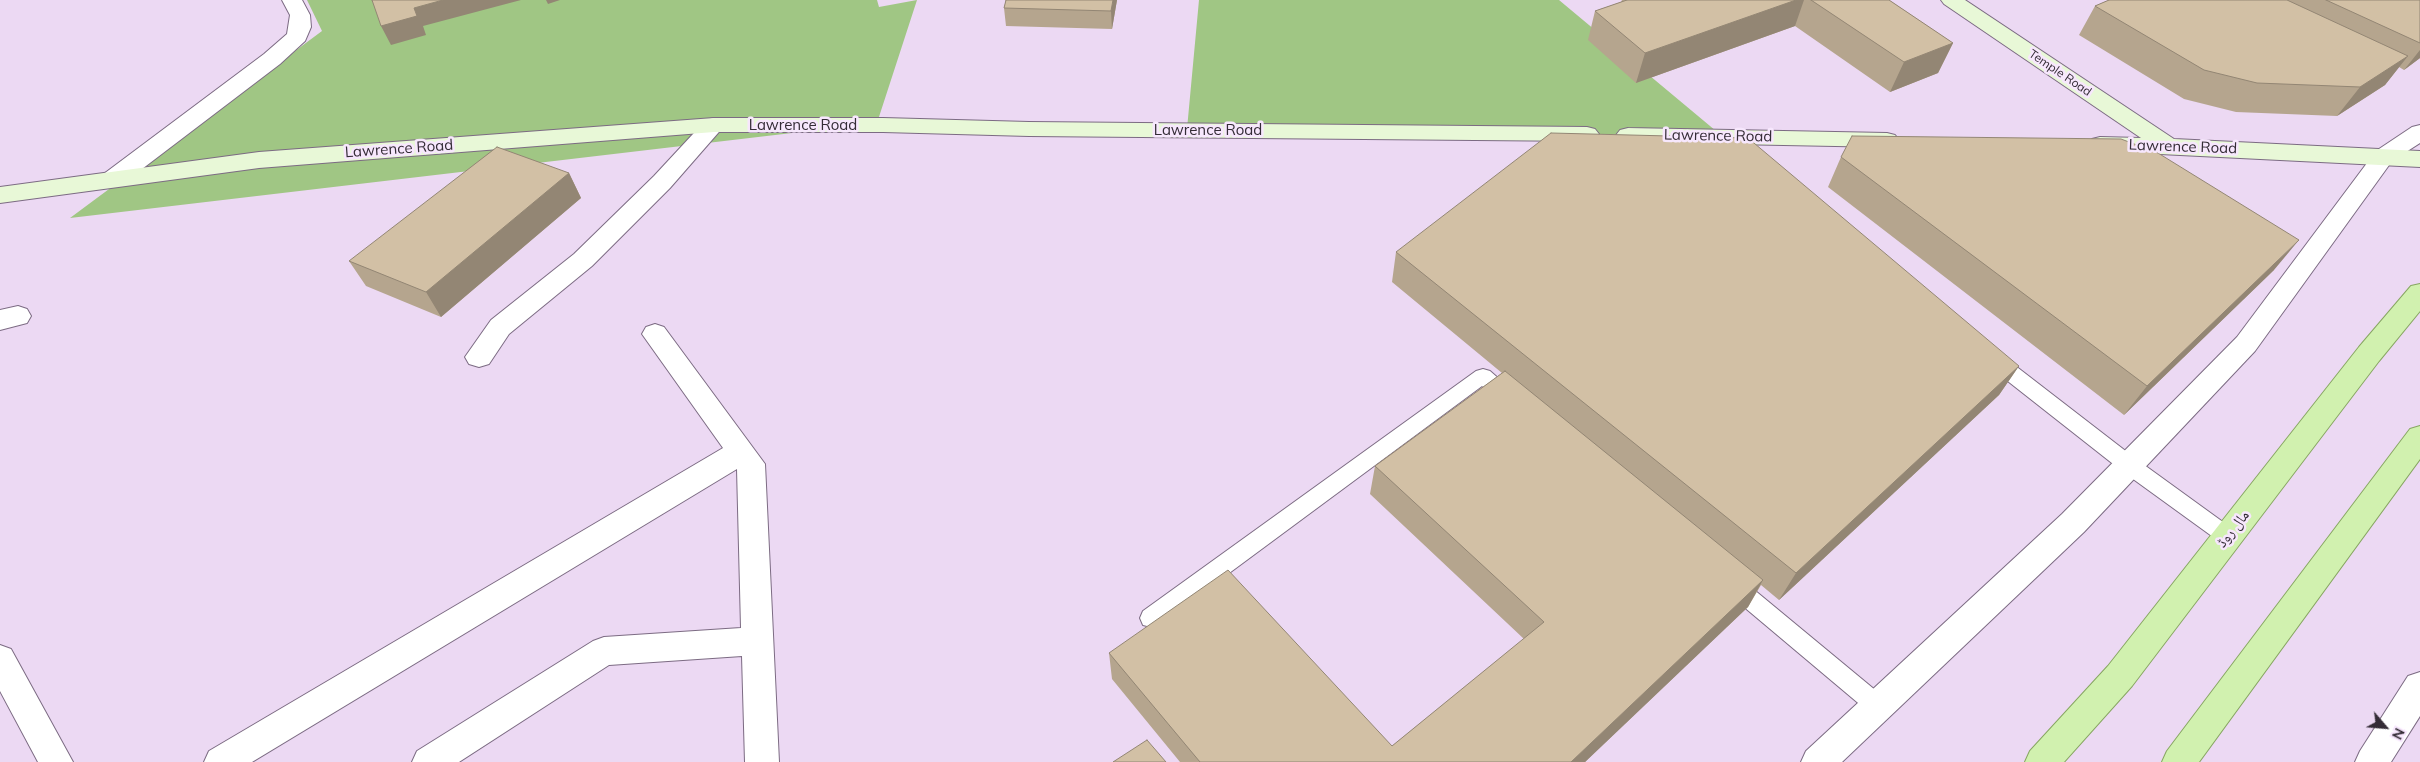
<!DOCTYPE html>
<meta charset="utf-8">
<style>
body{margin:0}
#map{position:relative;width:2420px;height:762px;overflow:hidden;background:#ecd9f3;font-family:Mulish,sans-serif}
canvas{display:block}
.north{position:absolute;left:2360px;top:702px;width:50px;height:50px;-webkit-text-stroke:4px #f7e7fd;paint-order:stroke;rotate:117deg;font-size:14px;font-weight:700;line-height:20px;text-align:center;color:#342c36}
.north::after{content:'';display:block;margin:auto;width:18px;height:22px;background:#342c36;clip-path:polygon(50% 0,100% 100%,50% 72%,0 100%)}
</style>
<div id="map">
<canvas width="2420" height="762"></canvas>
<div class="north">N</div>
</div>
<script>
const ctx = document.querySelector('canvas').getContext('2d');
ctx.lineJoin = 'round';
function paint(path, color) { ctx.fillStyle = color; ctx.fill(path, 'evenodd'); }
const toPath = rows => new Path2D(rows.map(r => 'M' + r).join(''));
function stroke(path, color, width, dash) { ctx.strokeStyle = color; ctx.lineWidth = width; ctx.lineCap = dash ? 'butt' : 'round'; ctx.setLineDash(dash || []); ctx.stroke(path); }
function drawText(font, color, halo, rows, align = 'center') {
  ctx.font = font + ' Mulish,"Noto Naskh Arabic",sans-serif'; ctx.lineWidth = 5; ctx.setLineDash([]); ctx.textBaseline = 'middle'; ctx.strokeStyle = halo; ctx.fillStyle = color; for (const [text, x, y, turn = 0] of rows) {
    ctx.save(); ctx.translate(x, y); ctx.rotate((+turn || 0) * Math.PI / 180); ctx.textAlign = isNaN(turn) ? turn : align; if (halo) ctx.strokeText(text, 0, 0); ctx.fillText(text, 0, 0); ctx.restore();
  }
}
paint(toPath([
 [307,0,877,0,879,7,917,0,877,123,70,218,322,31],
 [1199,0,1559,0,1722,136,1187,129]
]), '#a0c684');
const lane = toPath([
 [1993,352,2000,354,2136,459,2234,530,2237,536,2234,542,2227,545,2220,542,2122,471,1986,364,1984,359,1986,354,1993,352],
 [1483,369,1490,371,1515,393,1517,398,1515,403,1508,405,1501,403,1482,386,1159,625,1151,627,1143,625,1140,618,1143,611,1476,371,1483,369],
 [1733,576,1741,579,1886,699,1889,706,1886,713,1878,716,1870,713,1725,591,1722,585,1725,579,1733,576]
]);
const street = toPath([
 [282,0,302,0,310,15,311,27,305,41,280,64,121,185,113,187,105,185,101,179,105,173,264,54,287,34,290,15,282,0],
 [714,118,722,120,725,125,670,188,592,266,509,334,489,364,479,367,469,364,465,357,491,320,574,254,654,176,706,120,714,118],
 [2420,125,2420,143,2392,161,2255,351,2084,532,1842,762,1801,762,1806,751,2062,514,2237,337,2376,151,2412,127,2420,125],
 [18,306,27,309,31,316,27,323,0,330,0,310,18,306],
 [655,324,664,327,765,464,779,762,745,762,742,656,609,665,459,762,412,762,417,751,593,641,604,637,741,628,737,469,252,762,204,762,209,751,723,448,642,334,646,327,655,324],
 [0,645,11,649,73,762,38,762,0,691,0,645],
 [2420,672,2420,716,2391,762,2355,762,2360,751,2408,676,2420,672]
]);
const secondary = toPath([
 [1941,0,1965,0,2174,139,2420,151,2420,167,2100,151,2092,149,2088,144,2092,139,2100,137,2141,138,1944,4,1941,0],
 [714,118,883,118,1029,122,1587,127,1595,129,1599,134,1595,139,1587,141,1029,136,883,132,714,132,259,168,0,203,0,187,259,152,714,118],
 [1628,128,1887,133,1895,135,1899,140,1895,145,1887,147,1628,142,1620,140,1616,135,1620,130,1628,128]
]);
const primary = toPath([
 [2420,284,2420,311,2379,361,2132,686,2064,762,2025,762,2030,751,2108,666,2359,347,2411,286,2420,284],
 [2420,426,2420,459,2199,762,2162,762,2167,751,2410,429,2420,426]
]);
stroke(lane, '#7c6b83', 2);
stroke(street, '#7c6b83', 2);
stroke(secondary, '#7c6b83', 2);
stroke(primary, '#87a662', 2);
paint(lane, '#fff');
paint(street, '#fff');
paint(secondary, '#e8f8d7');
paint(primary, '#d1f1af');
paint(toPath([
 [1006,0,1117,0,1112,29,1006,26,1004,8],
 [1622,0,1889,0,1953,43,1938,73,1890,92,1795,26,1636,83,1588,40,1595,11,1621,2],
 [2109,0,2420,0,2420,58,2404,70,2399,67,2385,85,2337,116,2236,112,2184,99,2079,35,2095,6],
 [1841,157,2274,270,2124,415,1828,187],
 [569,173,581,198,441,317,366,286,349,261],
 [1396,252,2019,366,1999,395,1779,600,1761,585,1748,607,1585,762,1180,762,1112,679,1109,653,1392,746,1524,639,1370,494,1375,466,1502,373,1392,282]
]), '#b5a58e');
paint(toPath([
 [443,0,521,0,423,26,426,35,391,45,381,26,414,8],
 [546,0,560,0,548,4],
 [1113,0,1117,0,1112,29,1111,11],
 [1796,0,1804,0,1795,26,1636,83,1645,53],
 [1953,43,1938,73,1890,92,1904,62],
 [2420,50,2420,58,2404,70],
 [2408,56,2385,85,2337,116,2360,87],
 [569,173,581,198,441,317,426,292],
 [2299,240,2274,270,2124,415,2147,386],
 [2019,366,1999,395,1779,600,1796,573],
 [1763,580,1748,607,1585,762,1571,762]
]), '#938674');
const building = toPath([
 [372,0,443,0,414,8,417,16,381,26,372,0],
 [1006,0,1113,0,1111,11,1004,8,1006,0],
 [1627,0,1796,0,1645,53,1595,11,1627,0],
 [1811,0,1889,0,1953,43,1904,62,1811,0],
 [2109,0,2287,0,2408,56,2360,87,2257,83,2204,70,2095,6,2109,0],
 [2326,0,2420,0,2420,43,2326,0],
 [1551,133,1748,138,2019,366,1796,573,1396,252,1551,133],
 [1852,136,2121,139,2158,153,2299,240,2147,386,1841,157,1852,136],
 [497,147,569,173,426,292,349,261,497,147],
 [1505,371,1763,580,1571,762,1200,762,1109,653,1228,570,1392,746,1544,622,1375,466,1505,371],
 [1147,740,1166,762,1113,762,1147,740]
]);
paint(building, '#d2c0a5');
stroke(building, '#938674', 1);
drawText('12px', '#342c36', '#f7e7fd', [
 ["Temple Road",2060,73,34]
]);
drawText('15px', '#342c36', '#f7e7fd', [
 ["Lawrence Road",803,125],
 ["Lawrence Road",1208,130],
 ["Lawrence Road",1718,136,1],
 ["Lawrence Road",2183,147,2],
 ["Lawrence Road",399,149,-4],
 ["مال روڈ",2233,529,-52]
]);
</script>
